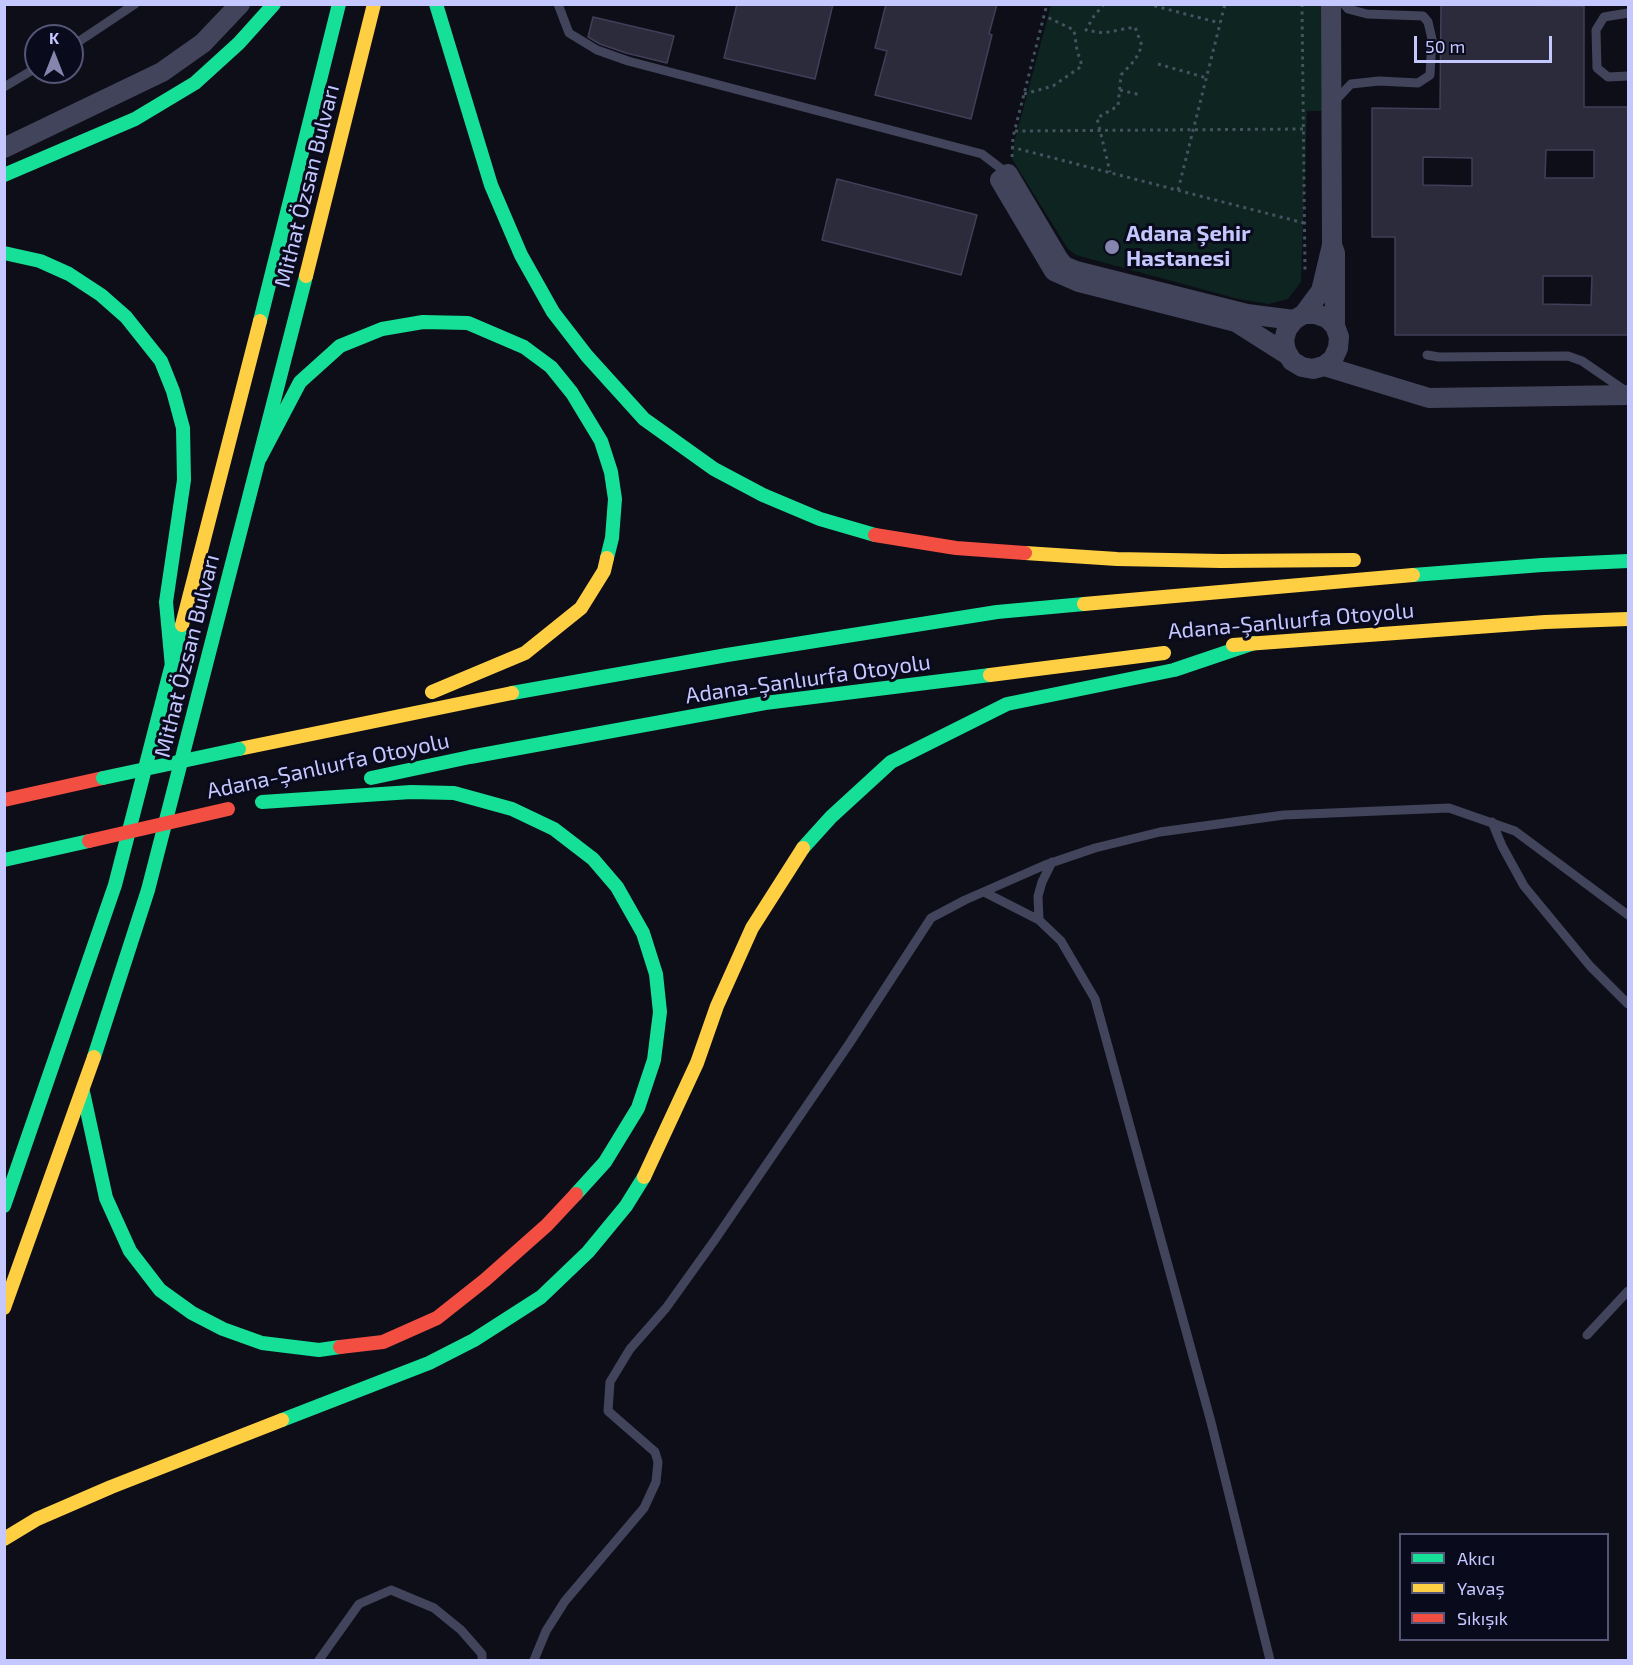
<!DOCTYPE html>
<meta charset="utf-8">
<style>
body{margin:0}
#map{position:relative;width:1633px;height:1665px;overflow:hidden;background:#0e0e19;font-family:"Exo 2",sans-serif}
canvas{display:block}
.frame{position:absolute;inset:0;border:6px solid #c5c7ff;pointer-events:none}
.legend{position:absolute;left:1399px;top:1533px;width:210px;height:108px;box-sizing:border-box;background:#0a0a1d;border:2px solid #555677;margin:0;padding:8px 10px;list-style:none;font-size:18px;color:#c5c7ff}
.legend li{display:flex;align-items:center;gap:12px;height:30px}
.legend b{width:30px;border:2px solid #555677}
.north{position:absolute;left:24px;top:24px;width:60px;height:60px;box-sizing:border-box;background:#0a0a1d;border:2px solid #555677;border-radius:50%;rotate:0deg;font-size:16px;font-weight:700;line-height:24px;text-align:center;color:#c5c7ff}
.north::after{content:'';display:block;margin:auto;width:21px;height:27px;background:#8586ae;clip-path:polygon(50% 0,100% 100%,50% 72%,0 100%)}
.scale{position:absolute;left:1414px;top:36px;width:138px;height:27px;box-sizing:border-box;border:3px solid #c5c7ff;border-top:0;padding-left:8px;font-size:18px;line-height:21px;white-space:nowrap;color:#c5c7ff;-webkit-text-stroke:4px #0a0a1d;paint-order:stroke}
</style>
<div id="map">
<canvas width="1633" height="1665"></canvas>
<div class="frame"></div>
<ul class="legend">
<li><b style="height:8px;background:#16e098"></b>Akıcı</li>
<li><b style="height:8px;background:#ffcf43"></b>Yavaş</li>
<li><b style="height:8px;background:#f24e42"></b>Sıkışık</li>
</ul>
<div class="north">K</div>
<div class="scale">50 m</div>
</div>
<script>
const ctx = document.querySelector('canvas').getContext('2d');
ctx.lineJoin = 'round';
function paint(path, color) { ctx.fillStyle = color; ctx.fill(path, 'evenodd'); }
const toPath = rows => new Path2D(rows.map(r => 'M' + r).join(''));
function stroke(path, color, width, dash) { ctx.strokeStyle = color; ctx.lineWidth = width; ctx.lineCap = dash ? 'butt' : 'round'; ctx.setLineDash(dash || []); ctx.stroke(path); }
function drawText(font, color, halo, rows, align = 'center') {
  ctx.font = font + ' "Exo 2",sans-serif'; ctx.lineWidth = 6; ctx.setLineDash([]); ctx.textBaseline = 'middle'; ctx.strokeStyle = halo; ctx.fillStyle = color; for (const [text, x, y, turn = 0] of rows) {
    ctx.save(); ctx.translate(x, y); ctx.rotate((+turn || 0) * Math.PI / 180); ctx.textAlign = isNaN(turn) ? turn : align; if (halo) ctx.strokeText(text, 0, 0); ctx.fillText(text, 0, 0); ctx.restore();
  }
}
paint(toPath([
 [1051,5,1321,5,1322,111,1307,111,1301,282,1288,299,1269,304,1238,299,1076,255,1068,249,1012,159,1014,143]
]), '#0d2421');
const building = toPath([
 [737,4,833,4,815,79,724,58,737,4],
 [886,4,997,4,989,34,992,35,971,119,875,95,887,51,875,48,886,4],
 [1441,4,1584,6,1584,107,1629,107,1629,335,1395,335,1395,237,1372,237,1372,108,1440,109,1441,4],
 [1546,150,1594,150,1594,178,1545,178,1546,150],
 [1423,157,1472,158,1472,186,1423,185,1423,157],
 [1543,276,1592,276,1591,305,1543,304,1543,276],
 [593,17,674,36,667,63,626,53,600,44,588,37,593,17],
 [837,179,977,215,961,275,822,240,837,179]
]);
paint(building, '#2b2b3c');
stroke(building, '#403f58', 1.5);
stroke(toPath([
 [1104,4,1094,16,1086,30,1103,33,1135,27,1142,46,1135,60,1121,75,1118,106,1097,118,1110,172],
 [1147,4,1220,23],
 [1302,4,1305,271],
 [1158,64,1207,78],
 [1120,90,1141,95],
 [1024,94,1053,86,1082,66,1077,50,1074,30,1045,16],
 [1015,131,1303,129],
 [1011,147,1304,223],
 [1012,157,1013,137,1047,4],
 [1178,190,1225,4]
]), '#41545f', 3, [3, 4.5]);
stroke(toPath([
 [558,4,569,33,597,50,628,61,982,154,1008,174],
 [1628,13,1604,17,1596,30,1597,68,1608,77,1628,76],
 [72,46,135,4],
 [4,87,36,68],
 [1334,102,1351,84,1379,81,1418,83,1430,75,1432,39,1428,22,1423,16,1367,14,1348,9,1344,4],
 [1427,355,1439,357,1568,356,1582,361,1627,392],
 [1492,822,1502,846,1524,886,1590,966,1628,1004],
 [984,892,1039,920,1061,941,1095,999,1211,1422,1270,1660],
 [1039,920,1038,896,1042,882,1052,862],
 [1587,1335,1628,1291],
 [319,1660,359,1604,391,1590,434,1608,461,1630,482,1654,482,1660],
 [534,1660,546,1631,565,1601,644,1508,656,1482,658,1462,655,1452,608,1411,610,1382,630,1349,666,1308,714,1241,849,1044,931,918,965,900,1045,865,1095,848,1160,832,1284,815,1449,808,1515,831,1628,915]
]), '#41445a', 9);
stroke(toPath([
 [1331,4,1332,245],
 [4,148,162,72,203,43,240,4],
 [1304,314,1316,314,1327,318,1335,326,1339,337,1338,348,1333,359,1324,366,1313,369,1302,367,1292,361,1286,351,1284,340,1287,329,1294,320,1304,314,1321,291,1332,245,1335,253,1335,326],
 [1288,355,1236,322,1079,282,1054,271,1000,180,1008,174,1059,260,1064,266,1076,271,1247,314,1294,320],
 [1324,366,1429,398,1628,395]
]), '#41445a', 20);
stroke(toPath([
 [436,4,491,185,521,255,553,312,587,356,644,419,714,469,763,495,820,519,875,535],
 [4,175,135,119,195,83,239,43,274,4],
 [4,253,40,261,69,274,101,295,126,317,161,361,173,391,183,428,184,480,166,602,172,667],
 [260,321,339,4],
 [260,458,300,382,340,346,382,329,423,322,468,323,524,347,551,367,572,393,601,441,611,472,615,499,612,538,607,558],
 [1413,575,1542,565,1628,561],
 [512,693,727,655,997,612,1084,604],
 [371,778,470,757,765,703,990,675],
 [262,802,411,792,454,793,512,809,554,829,593,859,617,887,643,933,656,974,660,1012,654,1060,638,1108,605,1162,576,1194],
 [803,848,831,817,891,762,1007,704,1174,670,1254,643],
 [4,860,89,841],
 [94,1057,148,890,306,276],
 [83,1092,106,1198,130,1251,160,1290,192,1313,223,1329,262,1343,319,1350,340,1347],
 [4,1206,115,885,182,625],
 [282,1420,429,1363,474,1340,541,1297,588,1252,626,1206,644,1177]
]), '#16e098', 14);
stroke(toPath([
 [306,276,374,4],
 [1025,553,1117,559,1221,561,1354,560],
 [1084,604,1413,575],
 [182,625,260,321],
 [1233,645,1545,622,1628,619],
 [990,675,1164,653],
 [432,692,525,653,581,608,604,571,607,558],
 [239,749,512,693],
 [644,1177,697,1063,717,1006,752,928,803,848],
 [4,1308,94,1057],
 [4,1539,37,1519,111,1487,282,1420]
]), '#ffcf43', 14);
stroke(toPath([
 [875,535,956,548,1025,553],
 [4,800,103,778],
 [340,1347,383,1342,437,1318,485,1280,547,1225,576,1194]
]), '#f24e42', 14);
stroke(toPath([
 [103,778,239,749]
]), '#16e098', 14);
stroke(toPath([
 [89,841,228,809]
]), '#f24e42', 14);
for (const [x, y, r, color] of [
 [1112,247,8,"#8586ae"]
]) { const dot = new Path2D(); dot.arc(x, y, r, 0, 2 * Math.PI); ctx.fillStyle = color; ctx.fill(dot); stroke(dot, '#0a0a1d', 2); }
drawText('22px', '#c5c7ff', '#0a0a1d', [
 ["Mithat Özsan Bulvarı",307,186,-76],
 ["Adana-Şanlıurfa Otoyolu",1291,621,-5],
 ["Mithat Özsan Bulvarı",187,656,-76],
 ["Adana-Şanlıurfa Otoyolu",808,679,-8],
 ["Adana-Şanlıurfa Otoyolu",328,766,-12]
]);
drawText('bold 22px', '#c5c7ff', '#0a0a1d', [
 ["Adana Şehir",1126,234],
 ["Hastanesi",1126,259]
], 'left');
</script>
